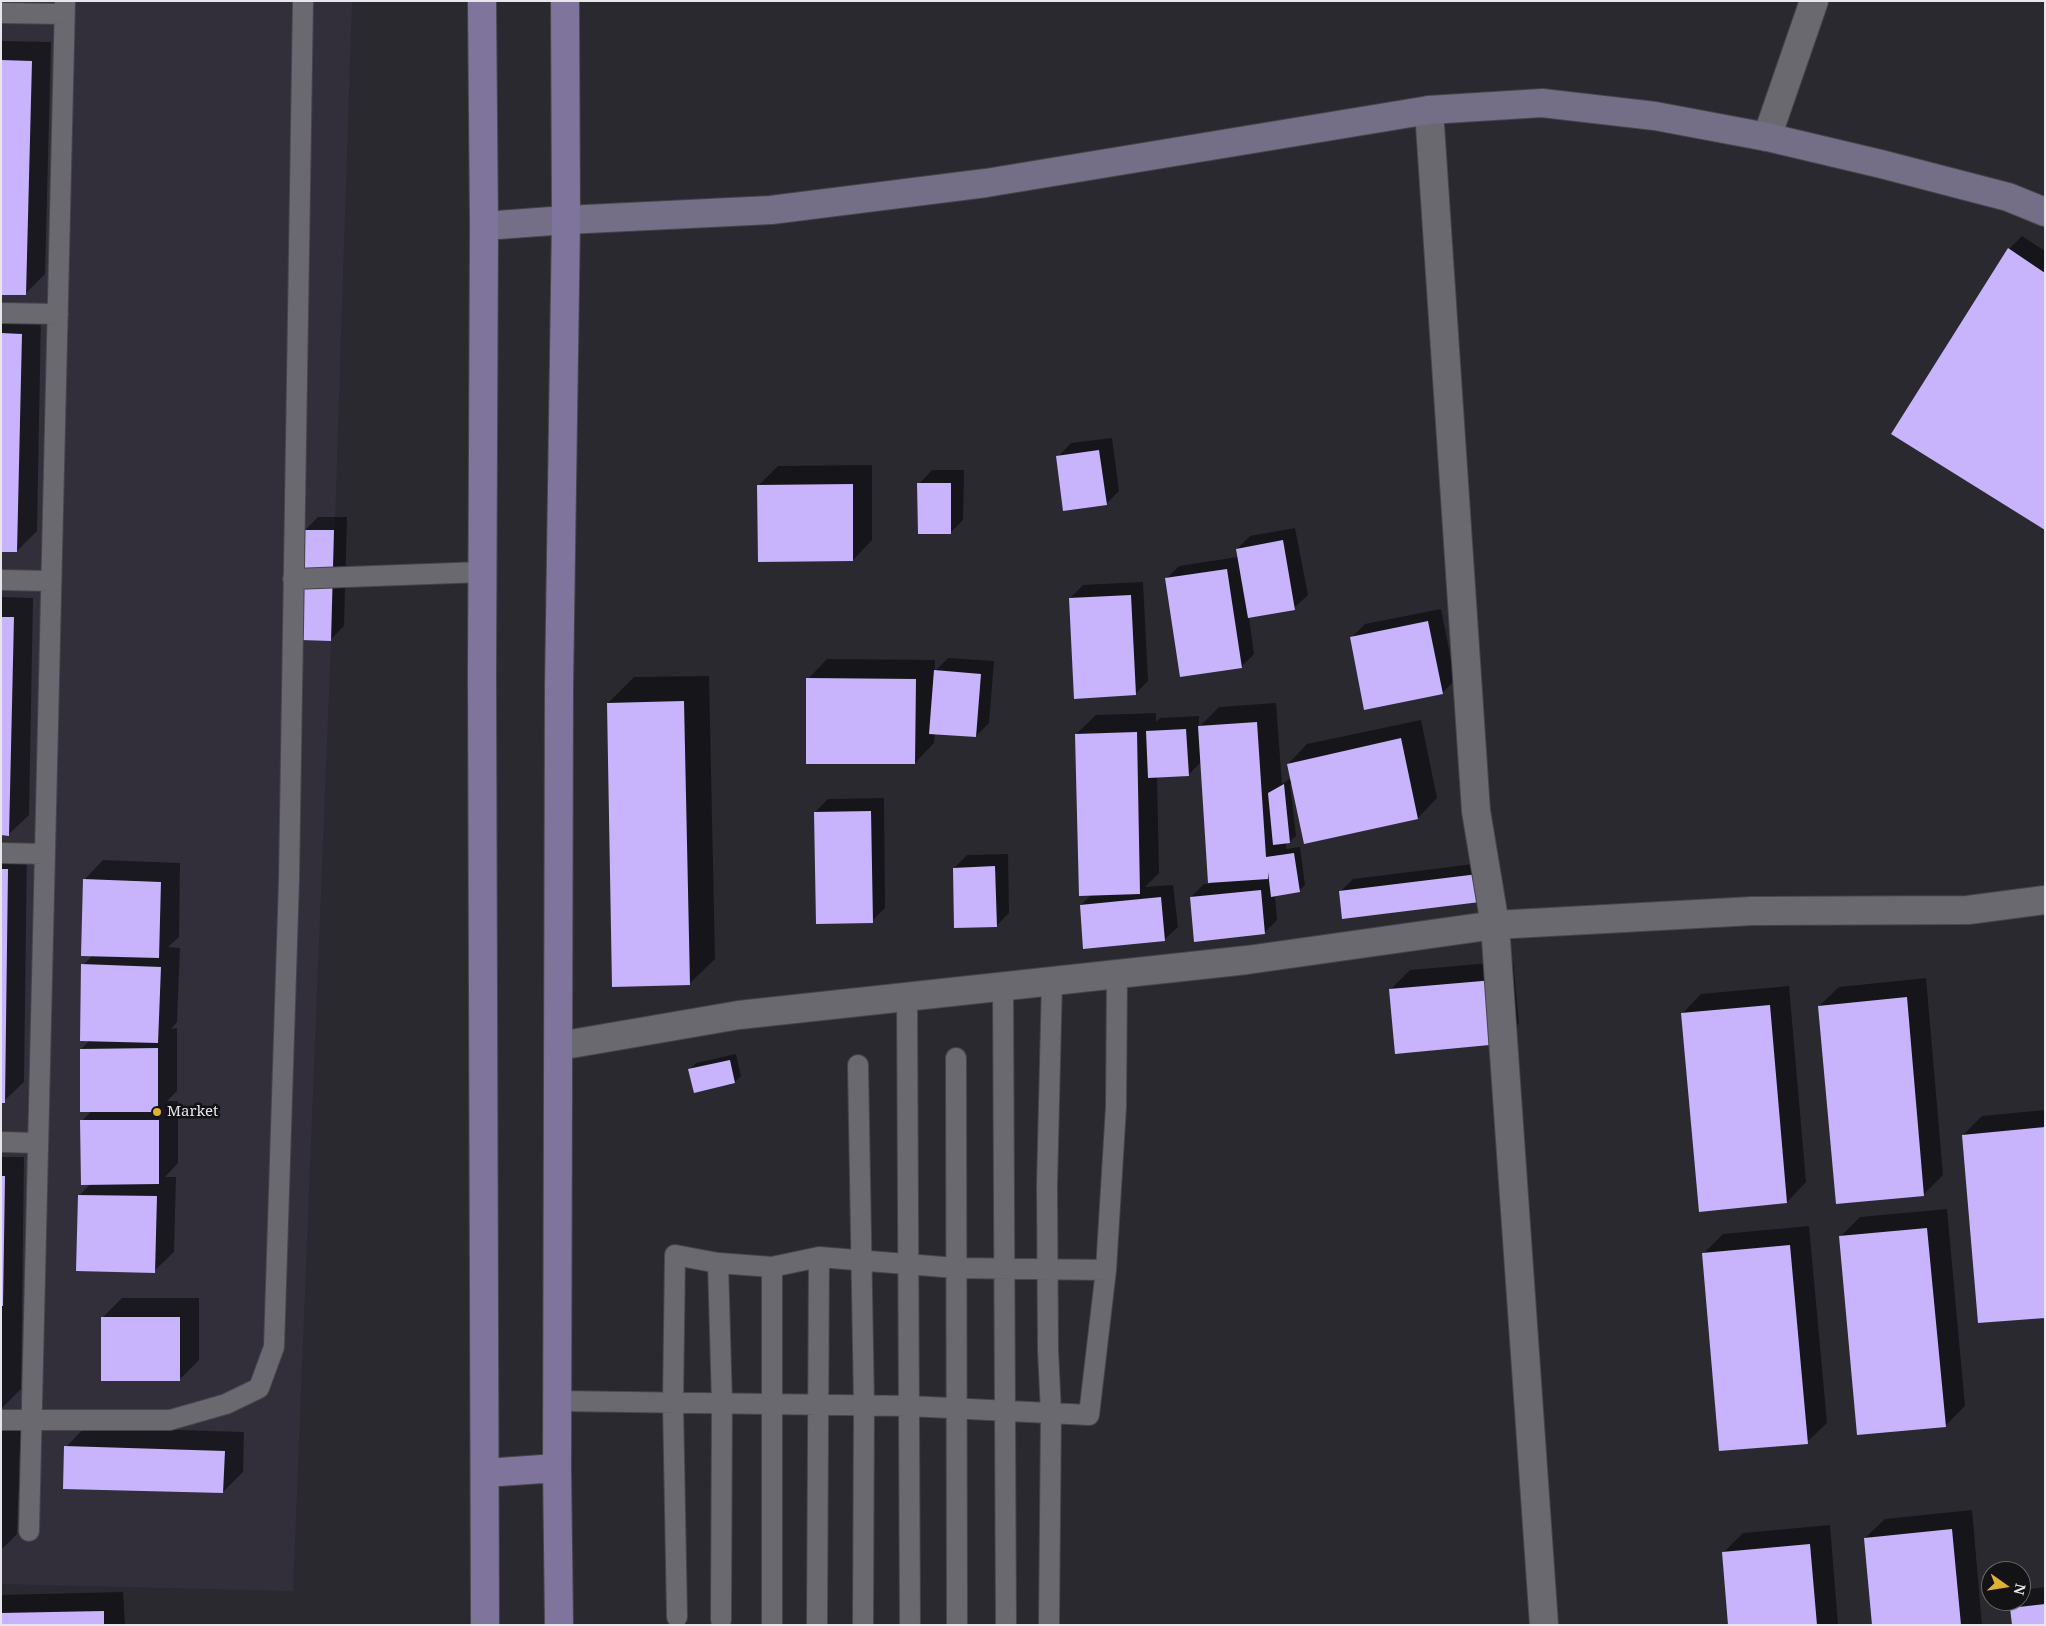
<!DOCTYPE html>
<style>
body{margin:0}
#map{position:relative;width:2046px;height:1626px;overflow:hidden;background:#2a292f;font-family:"Noto Serif",serif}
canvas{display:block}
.frame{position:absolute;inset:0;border:2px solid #e7e7eb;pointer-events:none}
.north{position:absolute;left:1981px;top:1561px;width:50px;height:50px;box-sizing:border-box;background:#131215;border:1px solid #68676b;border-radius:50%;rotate:103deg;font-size:14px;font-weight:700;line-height:20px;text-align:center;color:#e7e7eb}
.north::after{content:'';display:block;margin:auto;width:18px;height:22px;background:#e0b034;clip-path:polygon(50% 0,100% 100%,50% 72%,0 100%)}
</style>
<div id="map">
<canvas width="2046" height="1626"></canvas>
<div class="frame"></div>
<div class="north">N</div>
</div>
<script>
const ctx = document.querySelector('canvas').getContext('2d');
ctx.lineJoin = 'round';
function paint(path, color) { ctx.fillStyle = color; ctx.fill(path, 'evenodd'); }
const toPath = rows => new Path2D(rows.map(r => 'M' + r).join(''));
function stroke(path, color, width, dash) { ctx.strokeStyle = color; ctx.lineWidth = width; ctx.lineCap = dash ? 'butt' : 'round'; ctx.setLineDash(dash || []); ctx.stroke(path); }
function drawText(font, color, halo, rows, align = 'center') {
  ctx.font = font + ' "Noto Serif",serif'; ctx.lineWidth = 5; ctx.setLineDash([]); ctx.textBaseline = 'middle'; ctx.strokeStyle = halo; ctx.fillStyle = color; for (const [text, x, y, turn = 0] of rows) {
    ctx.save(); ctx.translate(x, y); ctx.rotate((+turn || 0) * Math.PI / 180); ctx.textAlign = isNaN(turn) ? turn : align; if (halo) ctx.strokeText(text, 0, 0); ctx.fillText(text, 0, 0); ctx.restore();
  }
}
paint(toPath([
 [1,1,352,1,331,641,293,1591,1,1584]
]), '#322f3b');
paint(toPath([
 [1,41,51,42,45,274,25,294,1,293],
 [2022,236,2045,251,2045,528,2009,249],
 [1,314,41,315,37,531,17,551,1,550],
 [1112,438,1119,491,1106,504,1058,457,1071,443],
 [872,465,872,540,853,560,758,486,778,466],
 [932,470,964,470,963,520,950,533,919,484],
 [318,517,347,517,344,626,330,640,305,530],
 [1295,528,1308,595,1294,608,1249,617,1254,654,1241,667,1166,579,1179,566,1238,557,1237,549,1250,536],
 [1143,582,1148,681,1135,694,1070,598,1083,585],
 [1,597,33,598,29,815,9,834,1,834],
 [1441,609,1455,680,1442,693,1352,637,1365,624],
 [948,658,994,661,989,723,976,736,935,733,934,743,915,763,808,679,827,659,935,660,935,671],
 [709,676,715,959,689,984,608,703,634,677],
 [1276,703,1282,784,1291,778,1288,764,1307,744,1421,720,1437,798,1418,818,1290,784,1296,836,1289,842,1286,842,1286,849,1300,847,1305,885,1299,891,1275,895,1277,920,1264,933,1191,897,1204,884,1210,884,1202,761,1188,775,1157,776,1159,873,1145,887,1173,885,1178,927,1164,940,1081,905,1092,894,1076,734,1096,715,1156,713,1156,722,1160,718,1199,716,1199,727,1219,707],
 [884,798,885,908,872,921,815,812,828,799],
 [1,849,27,849,24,1082,4,1101,1,1101],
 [1008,854,1009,913,996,926,954,868,967,855],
 [103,860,180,863,179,937,168,947,180,948,177,1022,171,1029,177,1028,177,1091,167,1101,178,1101,178,1163,165,1177,176,1177,174,1252,154,1271,80,1195,91,1183,82,1121,91,1111,81,1049,90,1040,83,965,93,955,84,880],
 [1490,862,1480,900,1340,892,1353,879],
 [1513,961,1519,1023,1499,1043,1390,990,1410,970],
 [1926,978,1943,1175,1924,1194,1819,1006,1839,987],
 [1789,986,1806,1182,1787,1202,1682,1014,1701,994],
 [736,1054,741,1076,735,1082,690,1069,696,1063],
 [2045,1110,2045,1316,1963,1135,1982,1116],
 [1,1157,24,1157,21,1389,1,1409],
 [1947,1209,1965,1406,1945,1426,1840,1237,1860,1217],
 [1809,1226,1827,1423,1807,1442,1703,1254,1723,1234],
 [122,1298,199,1298,199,1360,180,1379,102,1318],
 [1,1418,21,1419,17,1534,1,1550],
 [85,1427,244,1432,243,1472,223,1492,66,1447],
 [1972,1510,1982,1625,1873,1625,1865,1538,1885,1519],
 [1830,1525,1838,1625,1729,1625,1723,1553,1743,1533],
 [2045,1587,2045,1625,2011,1608,2019,1601,2021,1601,2021,1599,2031,1589],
 [123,1592,125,1625,1,1625,1,1595]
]), '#0007');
paint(toPath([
 [1,60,32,61,26,295,1,295],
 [2008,248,2045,273,2045,530,1891,434],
 [1,333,22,334,17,552,1,552],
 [1099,450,1107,505,1063,511,1056,456],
 [917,483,951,483,951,534,918,534],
 [853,484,853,561,758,562,757,485],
 [304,530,334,530,331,641,301,640],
 [1283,540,1295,610,1248,618,1236,549],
 [1227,569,1242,668,1180,677,1165,578],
 [1131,595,1136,695,1074,699,1069,598],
 [1,617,14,617,9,836,1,835],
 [1428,621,1443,694,1364,710,1350,637],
 [934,670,981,674,976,737,929,734],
 [806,678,916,679,915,764,806,764],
 [684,701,690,985,612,987,607,703],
 [1257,722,1266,857,1294,853,1300,892,1271,897,1268,872,1268,879,1208,883,1198,726],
 [1186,729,1189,776,1148,778,1146,731],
 [1137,732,1140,894,1079,896,1075,734],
 [1401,738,1418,819,1304,844,1287,764],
 [1284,784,1290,843,1273,845,1268,793],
 [871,811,873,923,816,924,814,812],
 [995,866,997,927,954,928,953,868],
 [1,869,8,869,5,1103,1,1103],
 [1478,874,1480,902,1342,919,1339,891],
 [83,879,161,882,159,958,81,956],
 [1261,890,1265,934,1194,942,1190,897],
 [1161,897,1165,941,1083,949,1080,905],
 [81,964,161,967,158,1043,80,1041],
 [1494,980,1500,1044,1395,1054,1389,989],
 [1907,997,1924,1196,1836,1204,1818,1006],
 [1770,1005,1787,1203,1699,1212,1681,1013],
 [158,1048,158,1112,80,1112,80,1049],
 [730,1060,735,1083,694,1093,688,1069],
 [80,1120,159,1120,159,1184,81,1185],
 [2045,1127,2045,1318,1978,1323,1962,1135],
 [1,1176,5,1176,3,1306,1,1306],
 [78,1195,157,1196,155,1273,76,1271],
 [1927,1228,1946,1427,1857,1435,1839,1236],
 [1790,1245,1808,1444,1719,1451,1702,1253],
 [101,1317,180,1317,180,1381,101,1381],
 [64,1446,225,1451,223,1493,63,1489],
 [1952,1529,1961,1625,1872,1625,1864,1538],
 [1810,1544,1817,1625,1728,1625,1722,1552],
 [2045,1604,2045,1625,2012,1625,2010,1608],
 [104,1611,104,1625,1,1625,1,1613]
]), '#c7b4fc');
const lane = toPath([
 [1,13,64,14],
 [1,313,58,314],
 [293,579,482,572],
 [1,580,51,581],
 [1,853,45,854],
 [1003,986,1006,1625],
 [907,996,910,1625],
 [956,1058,957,1625],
 [858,1065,864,1405,863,1625],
 [1,1142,38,1143],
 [718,1263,722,1403,721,1620],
 [772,1267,772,1623],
 [558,1401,909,1406,1089,1415,1106,1270,1116,1107,1117,974],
 [1,1420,170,1420,226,1404,259,1388,274,1347,289,880,303,1],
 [29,1531,65,1],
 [677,1617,673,1403,675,1255,718,1263,772,1267,819,1257,956,1268,1106,1270],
 [817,1625,819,1257],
 [1049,1625,1051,1413,1048,1350,1047,1185,1052,981]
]);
const street = toPath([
 [1429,110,1476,811,1495,925,1544,1625],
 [1767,137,1814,1],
 [559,1046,739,1015,1247,960,1495,925,1752,911,1968,910,2045,900]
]);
const secondary = toPath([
 [484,226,566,220,771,210,986,183,1429,110,1542,103,1655,116,1767,137,1881,164,2008,197,2045,212]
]);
const primary = toPath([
 [482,1,484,226,482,672,485,1625],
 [485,1473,557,1468],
 [559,1625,557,1468,559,687,566,220,565,1]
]);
stroke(lane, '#46454a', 22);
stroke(street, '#46454a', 30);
stroke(secondary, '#46454a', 30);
stroke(primary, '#46454a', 30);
stroke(lane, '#6a6970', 20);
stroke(street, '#6a6970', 28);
stroke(secondary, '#746f86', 28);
stroke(primary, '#7f749c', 28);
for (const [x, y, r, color] of [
 [157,1112,5,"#e0b034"]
]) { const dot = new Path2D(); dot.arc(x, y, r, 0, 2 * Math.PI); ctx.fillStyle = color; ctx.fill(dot); stroke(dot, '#131215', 2); }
drawText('15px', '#e7e7eb', '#131215', [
 ["Market",167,1112]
], 'left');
</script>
